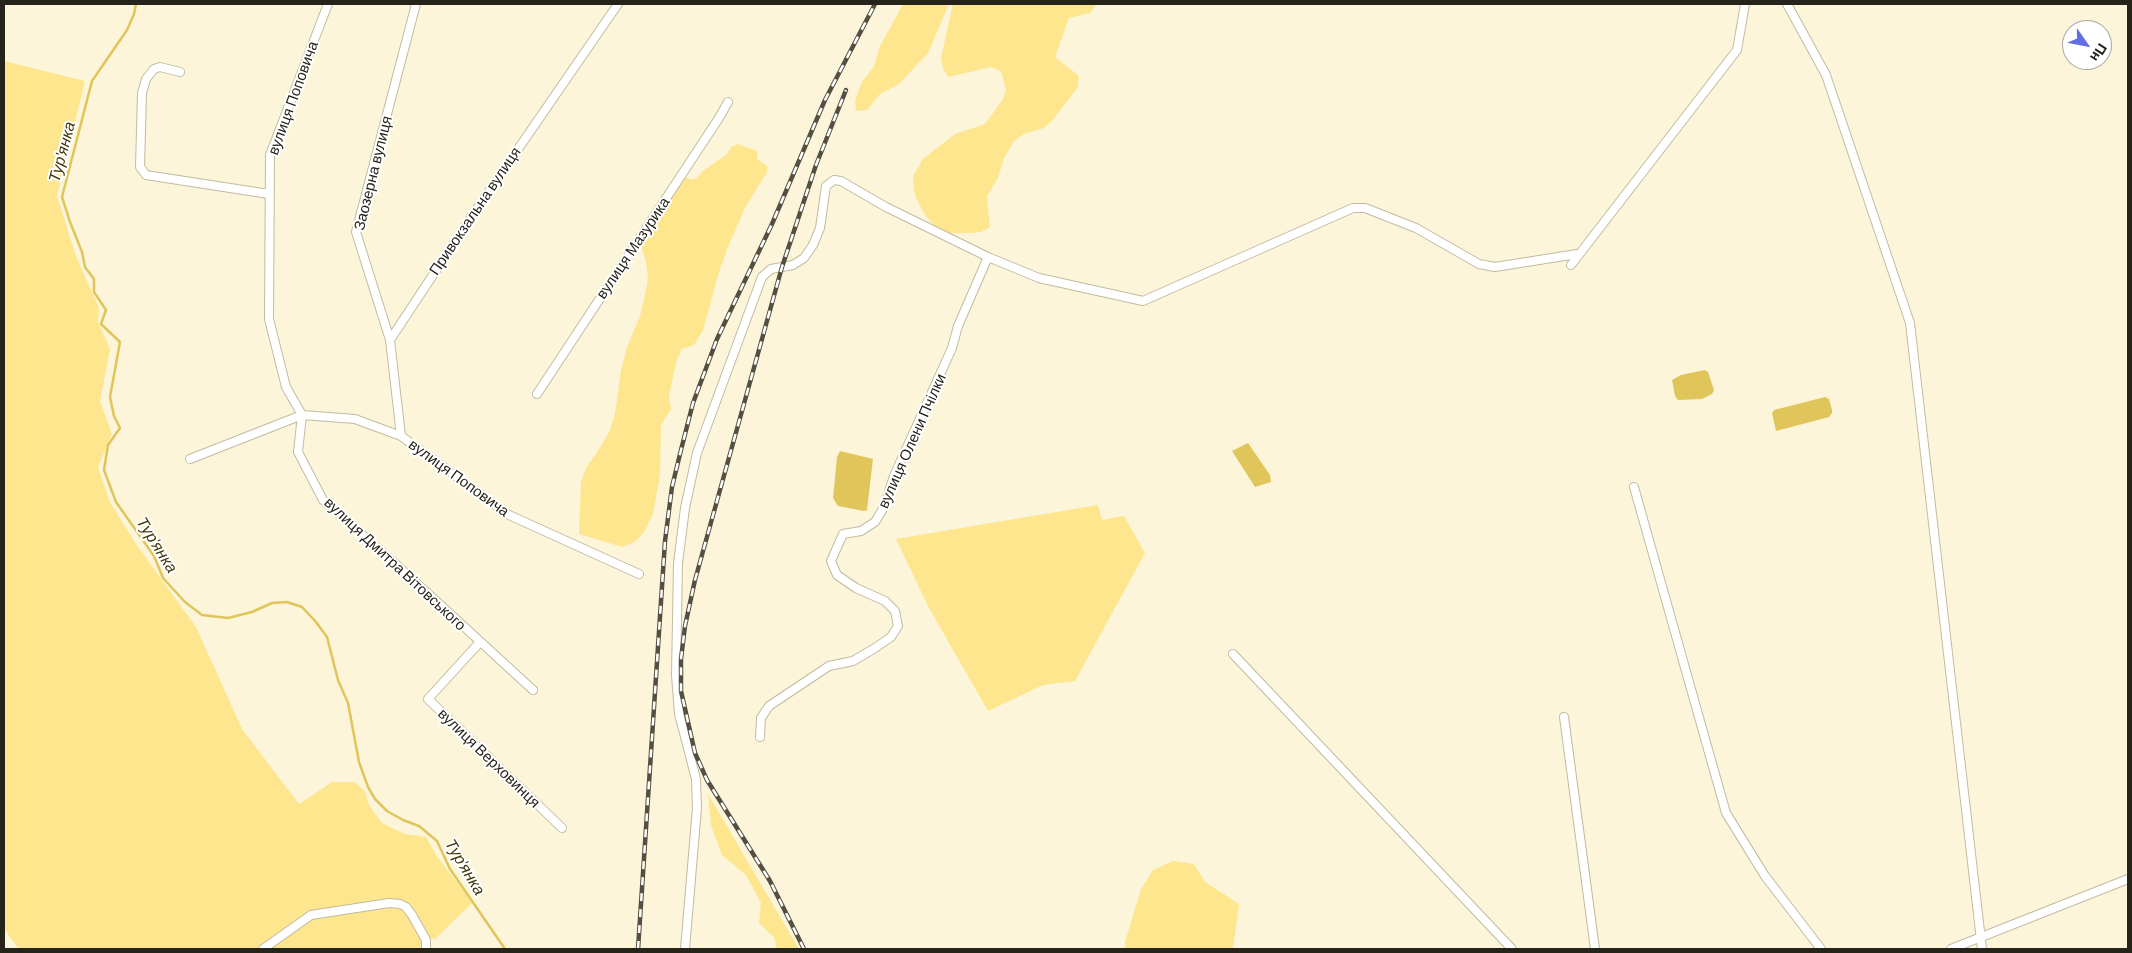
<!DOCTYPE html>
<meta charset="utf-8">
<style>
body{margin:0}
#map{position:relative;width:2132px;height:953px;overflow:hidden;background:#fcf5da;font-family:Barlow,sans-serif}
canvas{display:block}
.frame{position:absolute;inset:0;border:5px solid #26241a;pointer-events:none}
.north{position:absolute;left:2062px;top:20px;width:50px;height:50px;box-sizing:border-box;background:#fff;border:1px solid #a8a7a3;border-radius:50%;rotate:123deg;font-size:14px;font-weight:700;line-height:20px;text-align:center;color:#26241a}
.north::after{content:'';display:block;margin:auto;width:18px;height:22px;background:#626ee6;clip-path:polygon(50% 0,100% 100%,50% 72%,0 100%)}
</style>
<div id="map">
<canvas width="2132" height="953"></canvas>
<div class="frame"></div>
<div class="north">Пн</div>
</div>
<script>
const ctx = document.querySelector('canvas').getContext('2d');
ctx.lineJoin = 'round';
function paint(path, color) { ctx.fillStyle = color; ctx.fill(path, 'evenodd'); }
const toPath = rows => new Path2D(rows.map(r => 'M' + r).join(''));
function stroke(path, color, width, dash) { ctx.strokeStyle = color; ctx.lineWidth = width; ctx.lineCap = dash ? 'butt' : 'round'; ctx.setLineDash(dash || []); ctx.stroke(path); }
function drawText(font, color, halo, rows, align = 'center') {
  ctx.font = font + ' Barlow,sans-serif'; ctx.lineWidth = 4; ctx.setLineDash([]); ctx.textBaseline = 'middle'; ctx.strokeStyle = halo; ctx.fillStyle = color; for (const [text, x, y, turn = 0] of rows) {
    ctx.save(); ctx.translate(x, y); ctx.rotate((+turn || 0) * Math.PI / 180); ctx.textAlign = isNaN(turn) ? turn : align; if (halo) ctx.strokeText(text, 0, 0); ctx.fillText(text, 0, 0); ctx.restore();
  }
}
paint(toPath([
 [903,4,949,4,928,53,899,84,880,94,867,110,856,111,855,100,862,82,874,66,880,46],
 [953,4,1097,4,1090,13,1069,18,1055,57,1079,76,1078,87,1052,121,1044,128,1024,134,1014,141,1004,158,998,178,987,196,990,227,981,232,970,233,949,233,939,231,925,215,915,196,914,187,913,176,923,159,955,134,985,124,1003,99,1006,90,1001,71,991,67,948,77,943,68,941,58],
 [4,61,85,81,57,196,76,256,99,308,98,322,110,349,100,401,112,434,98,467,110,502,136,544,196,627,242,729,299,804,332,782,354,782,365,791,369,805,382,823,405,834,426,837,437,856,472,903,435,939,429,938,427,949,19,949,4,929],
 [738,144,757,151,757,159,767,166,767,172,745,208,728,247,719,272,703,330,694,345,682,349,677,359,669,395,671,409,661,425,660,475,653,514,644,532,635,542,622,547,579,534,581,482,587,466,596,454,609,432,615,414,621,370,627,347,640,316,645,295,648,278,646,262,639,239,681,176,694,180,703,171,726,155,731,147],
 [1098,505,1102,520,1124,516,1145,553,1075,681,1043,685,988,711,929,608,896,539],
 [708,794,799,949,777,949,774,937,759,923,761,903,746,875,722,855,711,825],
 [1173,861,1194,864,1205,882,1239,904,1233,949,1125,949,1125,942,1141,889,1153,870]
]), '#fde68e');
paint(toPath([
 [1705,370,1708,372,1714,390,1712,394,1702,399,1678,400,1675,396,1672,380,1681,375],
 [1825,397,1829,399,1832,410,1832,413,1829,417,1776,431,1772,413,1774,410],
 [1248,443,1270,475,1271,482,1255,487,1232,451],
 [840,451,873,459,867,510,864,511,838,506,833,498,837,457]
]), '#e0c55b');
stroke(toPath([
 [136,4,134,14,127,30,92,81,62,197,70,222,82,252,85,267,94,279,94,292,106,310,101,324,120,342,110,397,114,416,120,428,108,445,104,470,116,502,154,556,163,578,185,602,202,615,228,618,252,612,272,603,287,602,302,607,316,622,327,637,338,680,348,703,359,762,368,787,375,799,387,811,403,820,419,826,437,841,450,869,505,949]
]), '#e0c55b', 2.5);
const street = toPath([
 [1787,4,1826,75,1910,323,1982,949],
 [180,72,160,67,154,69,146,79,142,93,140,167,146,175,269,194],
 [1571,265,1737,50,1745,4],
 [390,340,356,232,416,4],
 [537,394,719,118,728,102],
 [302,415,286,387,269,319,270,155,328,4],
 [302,415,298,452,323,500,399,567,533,690],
 [401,436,390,340,474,213,618,4],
 [190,459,302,415,355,419,401,436,509,515,639,574],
 [1634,487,1726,813,1765,876,1821,949],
 [480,642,428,699,562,828],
 [1233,654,1512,949],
 [1564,717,1595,949],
 [760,737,761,718,769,706,829,666,853,661,875,648,891,637,898,626,895,611,885,601,856,588,837,575,831,561,843,534,861,531,875,522,884,507,894,476,952,348,958,326,988,257],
 [263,949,311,915,389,903,400,904,406,907,412,915,426,940,426,949],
 [685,949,697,808,696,779,679,714,676,675,678,563,685,508,697,453,762,277,771,269,793,265,804,258,813,245,820,228,826,186,834,180,841,181,886,207,988,257,1039,278,1143,301,1353,208,1365,208,1416,228,1479,264,1495,267,1577,254],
 [1951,949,2128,879]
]);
stroke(street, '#c1bba1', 10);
stroke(street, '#fff', 8);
const rail = toPath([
 [638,949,665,541,672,487,681,450,693,403,717,339,772,224,825,100,875,4],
 [804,949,770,881,707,780,695,753,681,691,681,659,685,626,695,580,782,267,816,165,846,90]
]);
stroke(rail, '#535042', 4.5);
stroke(rail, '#fff', 2.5, [8]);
drawText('15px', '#26241a', '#fff', [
 ["вулиця Поповича",293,98,-70],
 ["Заозерна вулиця",373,173,-76],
 ["Привокзальна вулиця",475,211,-56],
 ["вулиця Мазурика",633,248,-56],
 ["вулиця Олени Пчілки",912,441,-66],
 ["вулиця Поповича",459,478,36],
 ["вулиця Дмитра Вітовського",395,564,43],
 ["вулиця Верховинця",489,758,44]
]);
drawText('italic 16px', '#413607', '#fff', [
 ["Тур'янка",62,152,-75],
 ["Тур'янка",157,545,58],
 ["Тур'янка",465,867,59]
]);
</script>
